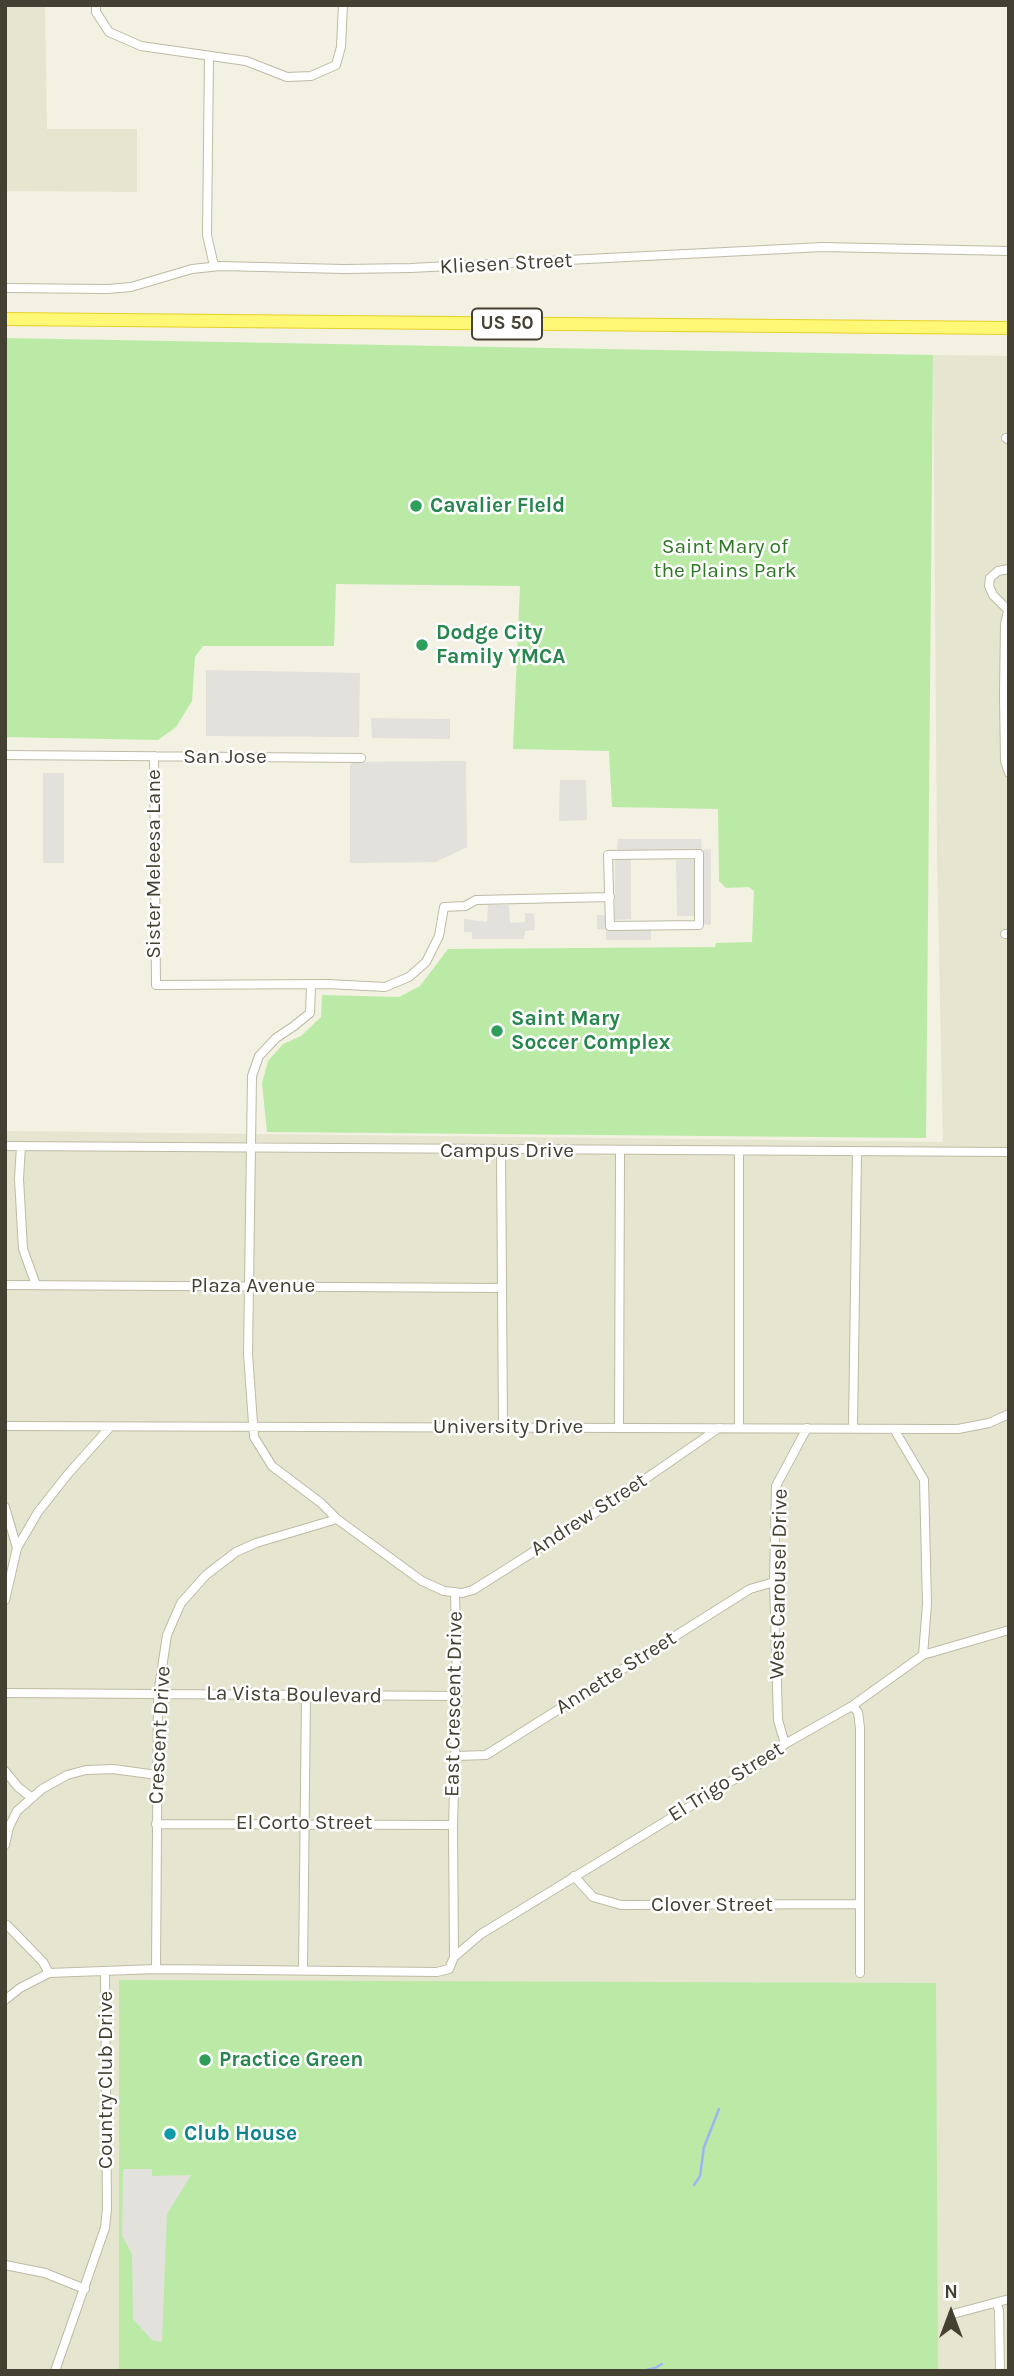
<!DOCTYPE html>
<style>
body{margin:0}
#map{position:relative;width:1014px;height:2376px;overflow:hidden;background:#f2f1e2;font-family:Karla,sans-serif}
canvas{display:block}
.frame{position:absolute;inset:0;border:7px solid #444132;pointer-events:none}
.north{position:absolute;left:916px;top:2278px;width:70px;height:70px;-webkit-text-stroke:5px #fff;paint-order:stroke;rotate:0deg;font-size:19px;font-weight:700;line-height:28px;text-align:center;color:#444132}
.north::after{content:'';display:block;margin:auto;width:24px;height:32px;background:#444132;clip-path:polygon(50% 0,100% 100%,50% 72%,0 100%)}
</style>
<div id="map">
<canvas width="1014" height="2376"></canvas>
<div class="frame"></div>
<div class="north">N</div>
</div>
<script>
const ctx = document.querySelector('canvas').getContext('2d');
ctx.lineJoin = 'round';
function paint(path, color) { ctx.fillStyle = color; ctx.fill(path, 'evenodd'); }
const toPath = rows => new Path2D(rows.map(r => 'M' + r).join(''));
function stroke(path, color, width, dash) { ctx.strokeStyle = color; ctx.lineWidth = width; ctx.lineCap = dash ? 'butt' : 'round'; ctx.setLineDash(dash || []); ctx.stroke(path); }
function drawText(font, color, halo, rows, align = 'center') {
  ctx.font = font + ' Karla,sans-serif'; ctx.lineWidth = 5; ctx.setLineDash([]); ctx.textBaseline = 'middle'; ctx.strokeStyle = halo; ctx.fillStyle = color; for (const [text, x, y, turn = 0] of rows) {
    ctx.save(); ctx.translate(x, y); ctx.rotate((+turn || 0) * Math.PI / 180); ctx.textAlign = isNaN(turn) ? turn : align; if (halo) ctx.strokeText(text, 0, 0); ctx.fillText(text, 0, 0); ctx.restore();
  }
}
paint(toPath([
 [5,5,45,5,47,129,137,129,137,192,5,191],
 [933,355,1009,356,1009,2371,5,2371,5,1131,943,1142,937,854]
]), '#e6e5cf');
paint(toPath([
 [5,338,933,355,926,1138,267,1132,262,1083,268,1061,283,1044,301,1036,321,1017,322,995,399,997,420,986,448,949,715,947,716,943,752,942,754,891,749,887,726,888,719,881,718,809,612,807,609,751,513,749,520,586,336,584,334,646,203,646,195,657,192,701,176,727,158,740,5,737],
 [119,1980,936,1983,938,2371,119,2371]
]), '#bbeaa7');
paint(toPath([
 [206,670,360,673,359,737,206,736],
 [371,718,450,719,450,739,372,738],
 [466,761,467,847,436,862,350,863,350,762],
 [43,773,64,773,64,863,43,863],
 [560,780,586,780,587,820,559,821],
 [618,839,701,839,702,850,711,849,711,925,701,924,702,851,617,851],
 [615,859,631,859,631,919,615,920],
 [676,860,694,860,695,916,677,916],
 [488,905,509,905,510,923,525,922,525,913,534,914,535,930,525,931,524,939,472,939,472,932,464,932,464,919,487,922],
 [597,915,606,915,606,929,651,929,651,940,606,940,606,930,597,929],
 [123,2169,152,2169,152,2176,191,2175,167,2214,162,2342,152,2340,133,2319,132,2254,122,2236]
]), '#e2e1db');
stroke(toPath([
 [694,2185,700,2176,704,2147,719,2109],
 [623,2371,642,2371],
 [643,2371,655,2368,662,2364]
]), '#99b7f4', 2.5);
const minor = toPath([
 [96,5,96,12,109,32,141,46,246,61,287,77,311,76,336,65,341,47,343,5],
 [209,56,207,235,214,266],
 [5,288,108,289,131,287,192,269,220,266,344,269,411,268,823,247,1009,251],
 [1006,438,1009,440],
 [1009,607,1005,624,1004,695,1005,761,1009,773],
 [1007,609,993,595,989,586,990,578,998,571,1009,569],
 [5,755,361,758],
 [154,756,156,985,328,984,385,987,409,977,426,962,439,936,444,907,465,906,476,900,610,897],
 [699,854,699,925,610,926,608,855,699,854],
 [1005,934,1009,934],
 [311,985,310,1013,294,1026,276,1038,259,1056,252,1076,248,1354,254,1437,272,1466,321,1503,337,1519,422,1581,444,1591,462,1593,473,1590,606,1506,719,1428],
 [5,1146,1009,1152],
 [21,1146,19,1179,23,1249,36,1285],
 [501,1150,503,1426],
 [739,1152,739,1428],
 [5,1285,501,1288],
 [5,1426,938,1429,958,1429,989,1423,1009,1414],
 [619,1427,620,1151],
 [853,1427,857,1152],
 [894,1429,924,1480,927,1604,923,1655],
 [5,1507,17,1548],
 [5,1600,17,1548,38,1512,68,1474,110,1427],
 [5,1693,457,1696],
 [852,1706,858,1712,860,1728,860,1973],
 [785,1744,778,1720,774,1582,776,1486,807,1428],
 [456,1756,486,1755,750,1589,774,1582],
 [5,1771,18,1787,32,1798],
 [156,1824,453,1825],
 [5,1845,9,1827,17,1811,42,1789,67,1775,86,1770,113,1769,157,1775],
 [574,1876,593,1897,621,1905,860,1904],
 [7,1925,43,1962,49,1973],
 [454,1957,481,1934,761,1763,785,1744,852,1706,923,1655,1009,1630],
 [156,1969,158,1694,167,1635,181,1603,206,1575,236,1552,256,1543,337,1519],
 [303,1970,306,1695],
 [5,2000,20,1988,49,1973,156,1969,437,1972,449,1969,454,1957,453,1825,457,1685,455,1592],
 [5,2265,45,2273,85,2289],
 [996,2303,999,2310,1000,2371],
 [953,2314,1009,2299],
 [55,2371,105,2228,107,2209,105,1971]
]);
const trunk = toPath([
 [5,319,1009,328]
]);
stroke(minor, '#bebba4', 10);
stroke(trunk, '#e6d128', 14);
stroke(minor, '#fff', 8);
stroke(trunk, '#fff877', 12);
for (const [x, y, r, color] of [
 [416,506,7,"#2e9e5b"],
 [422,645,7,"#2e9e5b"],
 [497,1031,7,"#2e9e5b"],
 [205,2060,7,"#2e9e5b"],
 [170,2134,7,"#0f9aa8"]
]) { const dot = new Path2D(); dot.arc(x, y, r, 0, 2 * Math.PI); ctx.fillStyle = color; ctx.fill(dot); stroke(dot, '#fff', 2.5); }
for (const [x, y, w] of [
 [507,324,70]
]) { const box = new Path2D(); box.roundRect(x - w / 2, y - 15.5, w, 31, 5); ctx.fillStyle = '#fff'; ctx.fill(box); stroke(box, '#444132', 2); }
drawText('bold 19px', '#444132', null, [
 ["US 50",507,324]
]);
drawText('21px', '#444132', '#fff', [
 ["Kliesen Street",506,264,-3],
 ["San Jose",225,757],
 ["Sister Meleesa Lane",154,864,-90],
 ["Campus Drive",507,1151],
 ["Plaza Avenue",253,1286],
 ["University Drive",508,1427],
 ["Andrew Street",589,1515,-33],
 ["West Carousel Drive",779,1584,-89],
 ["Annette Street",616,1673,-32],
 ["La Vista Boulevard",294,1695,1],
 ["East Crescent Drive",454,1704,-89],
 ["Crescent Drive",160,1735,-87],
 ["El Trigo Street",726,1782,-32],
 ["El Corto Street",304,1823],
 ["Clover Street",712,1905],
 ["Country Club Drive",106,2080,-90]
]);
drawText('bold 21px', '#27864d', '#fff', [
 ["Cavalier FIeld",430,506],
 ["Dodge City",436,633],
 ["Family YMCA",436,657],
 ["Saint Mary",511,1019],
 ["Soccer Complex",511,1043],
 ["Practice Green",219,2060]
], 'left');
drawText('21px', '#2d7823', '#fff', [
 ["Saint Mary of",725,547],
 ["the Plains Park",725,571]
]);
drawText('bold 21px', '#0d838f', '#fff', [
 ["Club House",184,2134]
], 'left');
</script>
